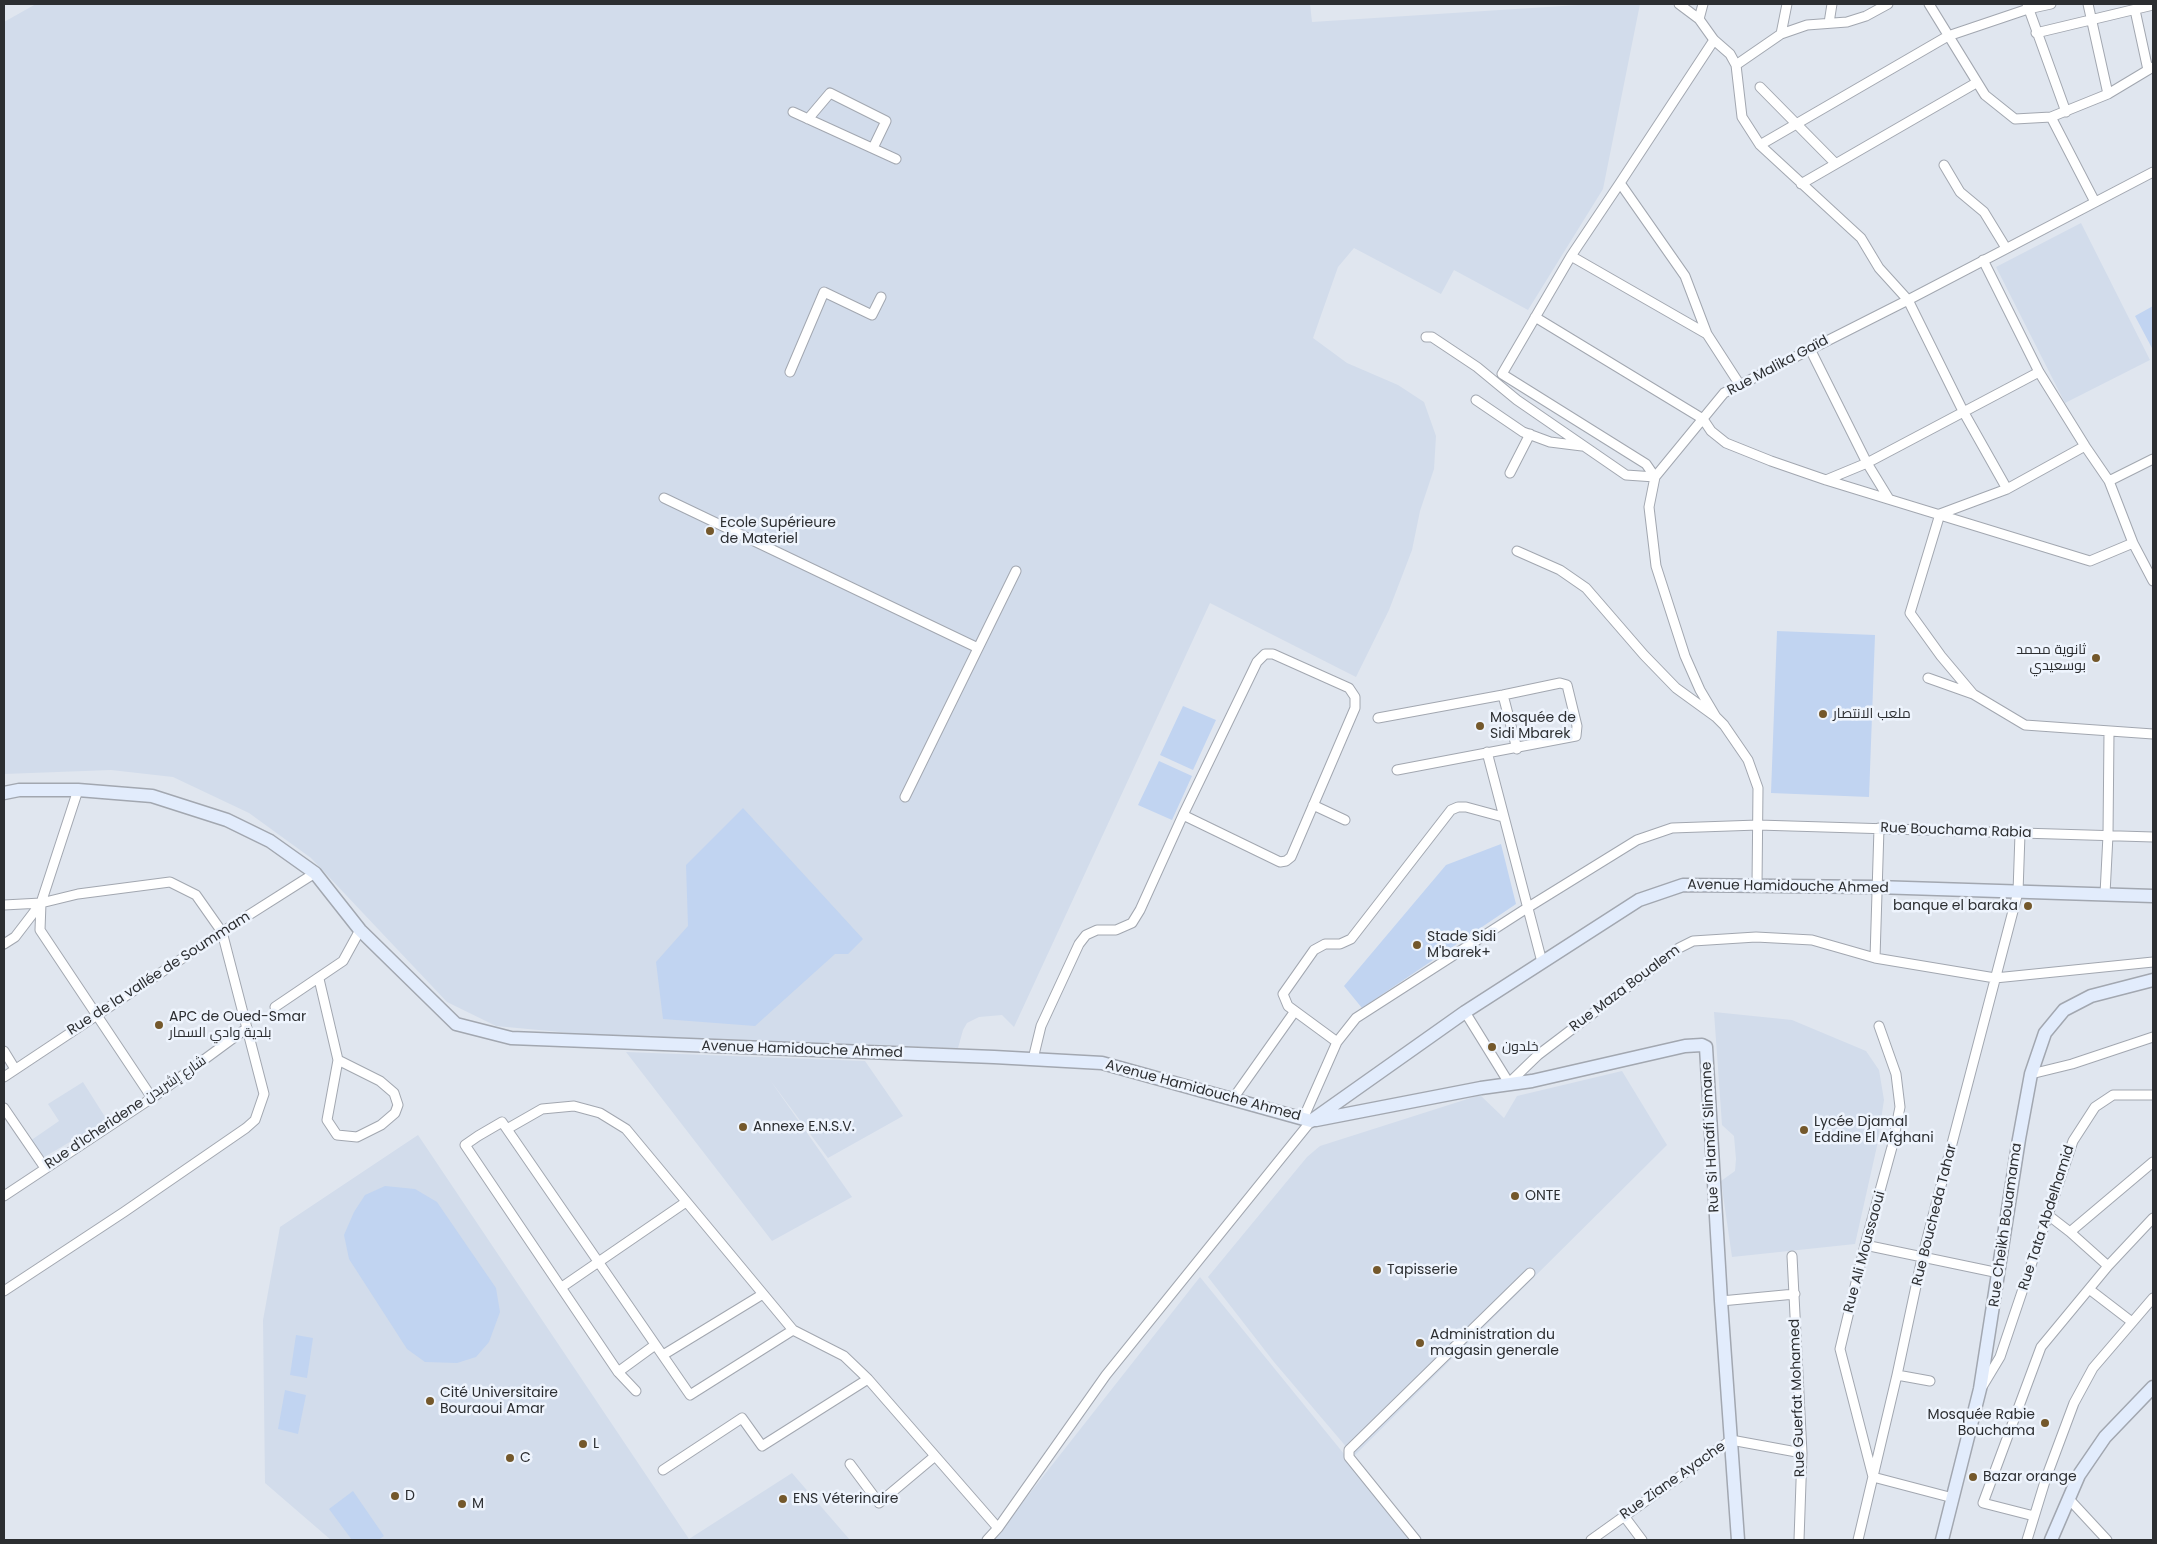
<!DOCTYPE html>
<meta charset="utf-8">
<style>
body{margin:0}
#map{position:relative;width:2157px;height:1544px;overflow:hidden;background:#e0e6ef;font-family:Poppins,sans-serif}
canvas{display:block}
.frame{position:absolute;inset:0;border:5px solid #2c2e31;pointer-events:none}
</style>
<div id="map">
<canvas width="2157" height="1544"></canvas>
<div class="frame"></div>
</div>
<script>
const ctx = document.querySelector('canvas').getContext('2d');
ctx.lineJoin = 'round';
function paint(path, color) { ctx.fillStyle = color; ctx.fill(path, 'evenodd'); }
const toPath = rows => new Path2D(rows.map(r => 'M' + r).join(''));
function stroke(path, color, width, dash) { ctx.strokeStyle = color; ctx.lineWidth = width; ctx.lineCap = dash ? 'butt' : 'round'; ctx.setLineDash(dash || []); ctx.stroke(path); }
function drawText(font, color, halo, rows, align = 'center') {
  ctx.font = font + ' Poppins,Cairo,sans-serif'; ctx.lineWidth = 5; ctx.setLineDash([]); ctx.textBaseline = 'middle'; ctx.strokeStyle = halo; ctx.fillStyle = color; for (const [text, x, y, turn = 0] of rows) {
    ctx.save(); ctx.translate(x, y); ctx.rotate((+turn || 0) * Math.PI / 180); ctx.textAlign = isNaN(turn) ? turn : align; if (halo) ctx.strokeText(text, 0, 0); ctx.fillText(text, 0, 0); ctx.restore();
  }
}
paint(toPath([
 [36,4,1310,4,1312,22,1594,4,1640,4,1603,189,1528,310,1454,270,1441,294,1354,248,1338,267,1313,338,1347,363,1398,385,1424,402,1436,436,1434,469,1420,511,1412,550,1389,610,1356,677,1210,603,1014,1027,1002,1015,979,1017,967,1023,963,1030,958,1048,592,1035,496,1026,447,1002,311,858,249,813,173,777,111,770,4,774,4,22],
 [2081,223,2150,360,2065,403,1996,267],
 [1714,1012,1792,1020,1866,1051,1879,1070,1884,1100,1877,1146,1855,1244,1732,1257,1721,1181,1735,1171,1736,1159,1734,1136,1722,1125],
 [626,1052,865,1061,903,1116,828,1158,770,1080,852,1197,772,1241],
 [1622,1071,1667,1145,1354,1456,1274,1362,1208,1277,1307,1157,1320,1146,1480,1095,1504,1118,1517,1096],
 [83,1082,107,1120,41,1159,30,1141,59,1121,48,1104],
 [418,1135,689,1539,792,1473,850,1540,331,1540,265,1483,263,1320,280,1227],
 [1200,1277,1414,1540,993,1540]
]), '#d2dceb');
paint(toPath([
 [2153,306,2153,350,2135,316],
 [1777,631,1875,635,1869,797,1771,793],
 [1183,706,1216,720,1193,770,1160,755],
 [1159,761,1192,776,1172,820,1138,805],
 [743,808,863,939,848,954,835,954,755,1026,663,1019,656,962,688,926,686,865],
 [1501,844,1516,904,1362,1008,1344,986,1446,865],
 [385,1186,415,1189,437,1202,496,1288,500,1312,489,1342,476,1357,457,1363,425,1362,407,1349,349,1259,344,1235,354,1212,365,1195],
 [296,1335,313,1338,307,1378,290,1375],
 [285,1390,306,1395,298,1434,278,1429],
 [353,1491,384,1536,378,1540,352,1540,329,1509]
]), '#c1d4f1');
const street = toPath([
 [1679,4,1699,19],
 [1703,4,1699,19,1714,40,1730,54,1736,65,1742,117,1760,145,1861,238,1879,268,1908,300,1963,411,2007,489],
 [1929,4,1985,95,2015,119,2051,117,2095,202],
 [2027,4,2066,112],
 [2088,4,2108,94],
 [2135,10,2148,70],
 [1829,23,1832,4],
 [2036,33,2153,5],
 [1781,34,1787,4],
 [1736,65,1781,34,1807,25,1847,22,1866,16,1888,4],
 [1760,87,1835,163],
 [793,112,896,159],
 [2051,117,2108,94,2153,67],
 [808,119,830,93,886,121,873,148],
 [1760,145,1948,36,2028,9,2051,4],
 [1944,165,1960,192,1984,212,2006,248],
 [1620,183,1714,40],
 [1801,184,1976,83],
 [1571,256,1707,334],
 [1983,260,2039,372,2085,446,2109,481,2133,543,2153,581],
 [1535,317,1703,419,1711,431,1726,443,1771,461,1826,480,2090,561,2133,543],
 [1426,337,1432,337,1477,367,1517,400,1626,475,1655,477],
 [1810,349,1867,463,1889,499],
 [790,372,824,292,872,315,881,297],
 [1476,400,1523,432,1550,442,1582,446],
 [2085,446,2007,489,1940,514,1910,613,1941,656,1973,694,2025,725,2153,734],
 [1510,473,1530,434],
 [1655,477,1646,464,1502,374,1571,256,1620,183,1685,276,1707,334,1740,385],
 [1826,480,1867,463,2039,372],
 [2109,481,2153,459],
 [664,498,978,648],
 [1517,551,1560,570,1586,588,1644,655,1676,688,1716,717,1724,725,1748,760,1758,788,1757,885],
 [1928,678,1973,694],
 [1503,695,1517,749],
 [1716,717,1700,690,1685,656,1656,566,1649,507,1655,477,1724,393,1908,300,2153,172],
 [1378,718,1503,695,1560,683,1567,685,1577,726,1576,736,1397,770],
 [1487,752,1542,962],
 [78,790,41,903,40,930,152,1098],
 [905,797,1016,571],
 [1313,805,1345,820],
 [1503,817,1466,807,1458,807,1451,810,1351,939,1340,944,1325,944,1314,950,1283,994,1288,1006,1337,1042,1356,1018,1527,908,1637,840,1672,828,1758,825,2153,837],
 [2105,894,2108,835,2109,732],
 [4,905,41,903],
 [4,944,15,937,41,903,78,894,170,882,196,895,222,932,264,1094,255,1120,246,1128,124,1212,4,1291],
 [1875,958,1879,828],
 [319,979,338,1060,327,1120,337,1135,357,1137,381,1125,395,1113,398,1105,394,1093,380,1081,338,1060],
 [275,1007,343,961,360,930],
 [1465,1012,1509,1083,1538,1055,1679,948,1693,941,1756,937,1812,940,1875,958,1995,978,2153,962],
 [1879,1026,1896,1074,1900,1107,1892,1147,1865,1245,1840,1349,1873,1477,1953,1498],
 [4,1051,15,1069],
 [1033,1059,1041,1026,1079,944,1086,935,1097,930,1116,930,1132,923,1140,910,1183,815,1257,662,1265,654,1273,654,1349,688,1355,697,1355,708,1291,857,1286,861,1280,862,1183,815],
 [2031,1074,2072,1064,2153,1037],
 [4,1077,222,932,315,873],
 [1232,1100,1295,1011],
 [4,1108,45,1168],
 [1303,1119,1337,1042],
 [507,1129,542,1109,574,1106,600,1113,626,1129,793,1330,844,1356,868,1379,998,1528],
 [4,1196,152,1098,247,1028],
 [2048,1215,2070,1232,2108,1266],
 [2070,1232,2153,1162],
 [1865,1245,1999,1273],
 [1792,1256,1802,1453,1799,1540],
 [562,1287,686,1202],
 [2089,1289,2132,1322],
 [1721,1301,1795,1294],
 [663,1355,763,1294],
 [618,1372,655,1345],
 [1897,1375,1930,1381],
 [1982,1387,2000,1357,2073,1141,2095,1107,2113,1095,2153,1095],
 [636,1391,618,1372,465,1145,478,1136,502,1122,690,1395,793,1330],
 [850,1464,879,1503,935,1456],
 [663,1470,742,1418,762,1446,868,1379],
 [2069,1499,2107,1540],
 [1624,1516,1642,1540],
 [2034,1516,1983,1503,2041,1347,2108,1266,2153,1218],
 [987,1540,998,1528,1106,1375,1311,1121],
 [1416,1540,1349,1457,1349,1450,1530,1273],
 [1591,1540,1731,1440,1802,1453],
 [1858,1540,1897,1375,1922,1258,2018,892,2020,834],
 [2027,1540,2046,1478,2074,1403,2093,1368,2153,1298]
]);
const secondary = toPath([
 [4,793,19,790,78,790,152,796,227,820,270,841,315,873,360,930,456,1024,511,1038,994,1057,1102,1063,1311,1121],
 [1316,1120,1481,1088,1532,1081,1685,1046,1702,1045,1706,1047,1721,1301,1738,1540],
 [1311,1121,1465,1012,1639,900,1683,885,1876,887,2153,896],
 [1942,1540,1980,1389,2019,1139,2031,1074,2045,1033,2064,1010,2091,996,2153,980],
 [2051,1540,2079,1475,2105,1437,2153,1387]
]);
stroke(street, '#a2a7b0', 11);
stroke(secondary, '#a2a7b0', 15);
stroke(street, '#fff', 9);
stroke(secondary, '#e2ecfc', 12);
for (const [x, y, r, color] of [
 [710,531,5,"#74582b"],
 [2096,658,5,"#74582b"],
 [1823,714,5,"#74582b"],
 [1480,726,5,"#74582b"],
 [2028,906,5,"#74582b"],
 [1417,945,5,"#74582b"],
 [159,1025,5,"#74582b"],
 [1492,1047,5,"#74582b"],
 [743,1127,5,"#74582b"],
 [1804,1130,5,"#74582b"],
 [1515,1196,5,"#74582b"],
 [1377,1270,5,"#74582b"],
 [1420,1343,5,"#74582b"],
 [430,1401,5,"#74582b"],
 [2045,1423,5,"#74582b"],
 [583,1444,5,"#74582b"],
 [510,1458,5,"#74582b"],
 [1973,1477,5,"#74582b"],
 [395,1496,5,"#74582b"],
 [783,1499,5,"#74582b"],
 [462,1504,5,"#74582b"]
]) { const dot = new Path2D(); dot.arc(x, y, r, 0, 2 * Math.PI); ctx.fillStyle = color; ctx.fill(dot); stroke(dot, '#eef4fd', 2); }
drawText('14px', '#2c2e31', '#eef4fd', [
 ["Rue Malika Gaïd",1778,366,-28],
 ["Rue Bouchama Rabia",1956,831,2],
 ["Avenue Hamidouche Ahmed",1788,887,1],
 ["Rue de la vallée de Soummam",159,974,-33],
 ["Rue Maza Boualem",1625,989,-37],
 ["Avenue Hamidouche Ahmed",802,1050,2],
 ["Avenue Hamidouche Ahmed",1203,1091,15],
 ["Rue d'Icheridene شارع إشريدن",126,1113,-34],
 ["Rue Si Hanafi Slimane",1711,1137,-93],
 ["Rue Boucheda Tahar",1935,1215,-76],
 ["Rue Tata Abdelhamid",2047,1218,-72],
 ["Rue Cheikh Bouamama",2006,1225,-82],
 ["Rue Ali Moussaoui",1865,1252,-75],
 ["Rue Guerfat Mohamed",1798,1398,-92],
 ["Rue Ziane Ayache",1673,1481,-35]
]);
drawText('14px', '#2c2e31', '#eef4fd', [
 ["Ecole Supérieure",720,523],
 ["de Materiel",720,539],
 ["ثانوية محمد",2086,650,"right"],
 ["بوسعيدي",2086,666,"right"],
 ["ملعب الانتصار",1833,714],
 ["Mosquée de",1490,718],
 ["Sidi Mbarek",1490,734],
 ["banque el baraka",2018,906,"right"],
 ["Stade Sidi",1427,937],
 ["M'barek+",1427,953],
 ["APC de Oued-Smar",169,1017],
 ["بلدية وادي السمار",169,1033],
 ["خلدون",1502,1047],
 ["Lycée Djamal",1814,1122],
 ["Eddine El Afghani",1814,1138],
 ["Annexe E.N.S.V.",753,1127],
 ["ONTE",1525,1196],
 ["Tapisserie",1387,1270],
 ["Administration du",1430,1335],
 ["magasin generale",1430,1351],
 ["Cité Universitaire",440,1393],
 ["Bouraoui Amar",440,1409],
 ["Mosquée Rabie",2035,1415,"right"],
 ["Bouchama",2035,1431,"right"],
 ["L",593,1444],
 ["C",520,1458],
 ["Bazar orange",1983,1477],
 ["D",405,1496],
 ["ENS Véterinaire",793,1499],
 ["M",472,1504]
], 'left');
</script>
